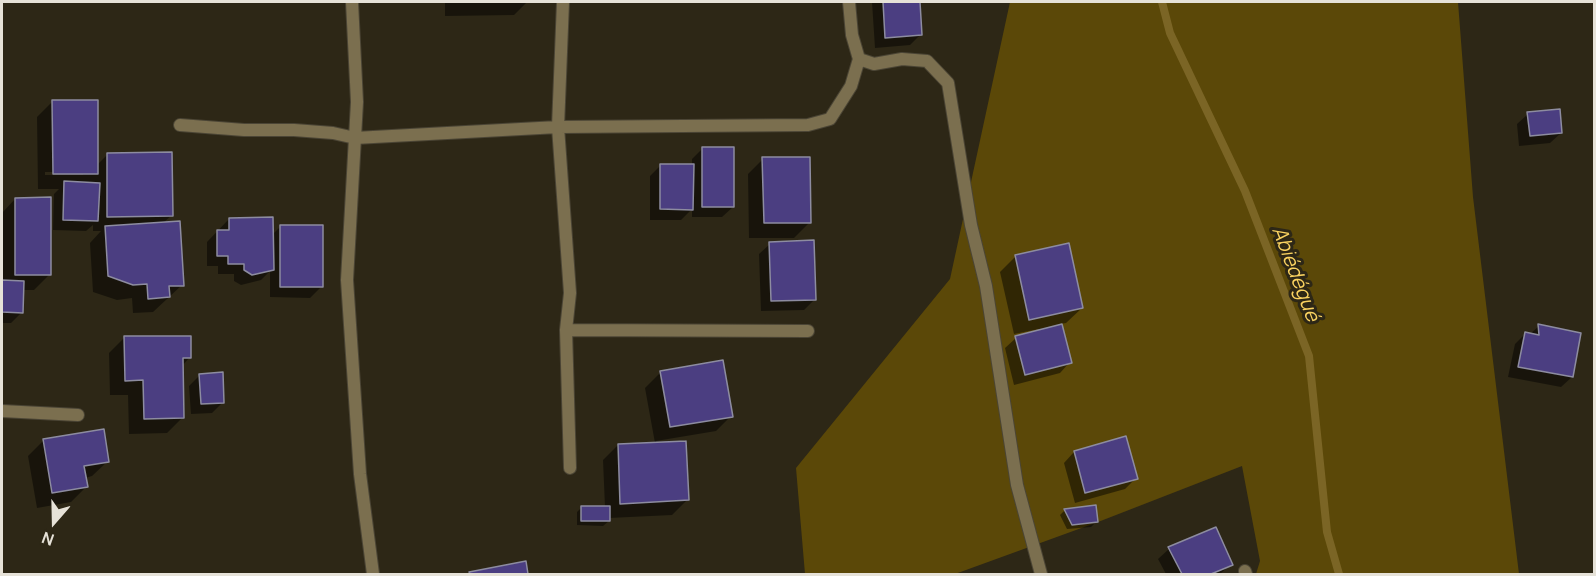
<!DOCTYPE html>
<meta charset="utf-8">
<style>
body{margin:0}
#map{position:relative;width:1596px;height:576px;overflow:hidden;background:#2d2716;font-family:Manrope,sans-serif}
canvas{display:block}
.frame{position:absolute;inset:0;border:3px solid #e6e2d8;pointer-events:none}
.north{position:absolute;left:24px;top:492px;width:60px;height:60px;-webkit-text-stroke:4px #2d2716;paint-order:stroke;rotate:200deg;font-size:16px;font-weight:700;line-height:24px;text-align:center;color:#e6e2d8}
.north::after{content:'';display:block;margin:auto;width:21px;height:27px;background:#e6e2d8;clip-path:polygon(50% 0,100% 100%,50% 72%,0 100%)}
</style>
<div id="map">
<canvas width="1596" height="576"></canvas>
<div class="frame"></div>
<div class="north">N</div>
</div>
<script>
const ctx = document.querySelector('canvas').getContext('2d');
ctx.lineJoin = 'round';
function paint(path, color) { ctx.fillStyle = color; ctx.fill(path, 'evenodd'); }
const toPath = rows => new Path2D(rows.map(r => 'M' + r).join(''));
function stroke(path, color, width, dash) { ctx.strokeStyle = color; ctx.lineWidth = width; ctx.lineCap = dash ? 'butt' : 'round'; ctx.setLineDash(dash || []); ctx.stroke(path); }
function drawText(font, color, halo, rows, align = 'center') {
  ctx.font = font + ' Manrope,sans-serif'; ctx.lineWidth = 6; ctx.setLineDash([]); ctx.textBaseline = 'middle'; ctx.strokeStyle = halo; ctx.fillStyle = color; for (const [text, x, y, turn = 0] of rows) {
    ctx.save(); ctx.translate(x, y); ctx.rotate((+turn || 0) * Math.PI / 180); ctx.textAlign = isNaN(turn) ? turn : align; if (halo) ctx.strokeText(text, 0, 0); ctx.fillText(text, 0, 0); ctx.restore();
  }
}
paint(toPath([
 [1010,2,1458,2,1473,197,1519,574,1256,574,1260,561,1242,466,1098,522,955,574,805,574,796,468,950,279]
]), '#5b4808');
paint(toPath([
 [445,2,527,2,514,15,445,16],
 [872,2,918,2,921,34,910,45,875,48],
 [53,101,97,165,107,155,172,215,163,223,182,285,153,312,133,313,132,298,117,300,93,292,90,243,101,231,93,231,93,225,86,231,53,230,54,194,59,189,38,189,37,117],
 [45,172,83,172,83,175,45,175],
 [1528,114,1561,133,1550,143,1519,146,1517,124],
 [703,148,733,207,722,217,692,217,692,209,681,220,650,220,650,176,661,165,692,165,692,159],
 [763,159,810,222,794,238,749,238,748,174],
 [15,199,50,274,34,290,22,290,22,312,11,323,2,323,2,213],
 [229,219,271,236,281,226,321,287,310,298,270,297,270,271,261,280,241,285,234,281,234,274,218,274,218,266,207,266,207,242],
 [770,244,815,299,804,310,761,311,759,254],
 [1016,256,1082,308,1066,323,1060,324,1070,362,1060,373,1014,385,1005,348,1016,338,1040,331,1039,329,1014,334,1000,272],
 [1539,326,1572,377,1561,387,1508,377,1515,344,1526,333,1530,334],
 [125,337,190,357,182,366,182,418,167,433,129,434,128,395,110,395,109,353],
 [661,372,731,416,716,431,656,441,687,500,672,515,609,518,609,521,603,526,577,525,577,512,582,507,605,507,603,460,618,445,655,443,645,388],
 [200,375,222,403,212,413,191,414,189,386],
 [43,441,108,461,92,476,85,478,86,487,71,502,37,508,28,456],
 [1074,452,1136,478,1125,489,1075,503,1064,463],
 [1065,510,1096,522,1091,527,1067,529,1060,515],
 [1169,549,1231,564,1220,574,1166,574,1158,559],
 [525,563,527,574,468,574,470,573]
]), '#0007');
stroke(toPath([
 [1162,2,1170,33,1245,191,1309,356,1327,532,1339,574]
]), '#7b6525', 8);
const building = toPath([
 [883,2,920,2,922,35,885,38,883,2],
 [52,100,98,100,98,174,53,174,52,100],
 [1560,109,1562,133,1530,136,1527,112,1560,109],
 [702,147,734,147,734,207,702,207,702,147],
 [172,152,173,216,107,217,107,153,172,152],
 [762,157,810,157,811,223,764,223,762,157],
 [660,164,694,164,693,210,660,209,660,164],
 [64,181,100,183,98,221,63,220,64,181],
 [51,197,51,275,15,275,15,198,51,197],
 [273,217,274,270,252,275,244,270,244,264,228,264,228,256,217,256,217,230,229,230,229,218,273,217],
 [180,221,184,286,169,286,170,297,148,299,147,284,133,285,108,276,105,226,180,221],
 [280,225,323,225,323,287,280,287,280,225],
 [814,240,816,300,771,301,769,242,814,240],
 [1069,243,1083,308,1029,320,1015,255,1069,243],
 [2,280,24,281,23,313,2,312,2,280],
 [1062,324,1072,363,1025,375,1015,336,1062,324],
 [1538,324,1581,333,1573,377,1518,367,1525,332,1539,335,1538,324],
 [124,336,191,336,191,358,183,358,184,418,144,419,143,380,125,381,124,336],
 [723,360,733,417,670,427,660,371,723,360],
 [223,372,224,403,201,404,199,374,223,372],
 [104,429,109,462,84,466,88,487,52,493,43,439,104,429],
 [1126,436,1138,479,1085,493,1074,451,1126,436],
 [686,441,689,500,620,504,618,444,686,441],
 [1096,505,1098,522,1072,525,1064,509,1096,505],
 [581,506,610,506,610,521,581,521,581,506],
 [1216,527,1233,565,1211,574,1182,574,1168,547,1216,527],
 [526,561,528,574,470,574,469,572,526,561]
]);
paint(building, '#4b3e81');
stroke(building, '#8d8ca0', 1.5);
const street = toPath([
 [352,2,357,102,347,280,360,474,373,574],
 [563,2,558,127,570,293,566,330,570,468],
 [849,2,852,35,859,59,874,64,902,59,927,61,948,83,971,225,986,286,1017,485,1041,574],
 [180,125,244,130,294,130,333,133,355,138,558,127,808,125,830,119,851,86,859,59],
 [566,330,808,331],
 [2,411,78,415],
 [1245,571,1246,574]
]);
stroke(street, '#4b4535', 14);
stroke(street, '#7b6f4f', 12);
drawText('italic 20px', '#f9d260', '#2d2716', [
 ["Abiédégué",1295,274,69]
]);
</script>
